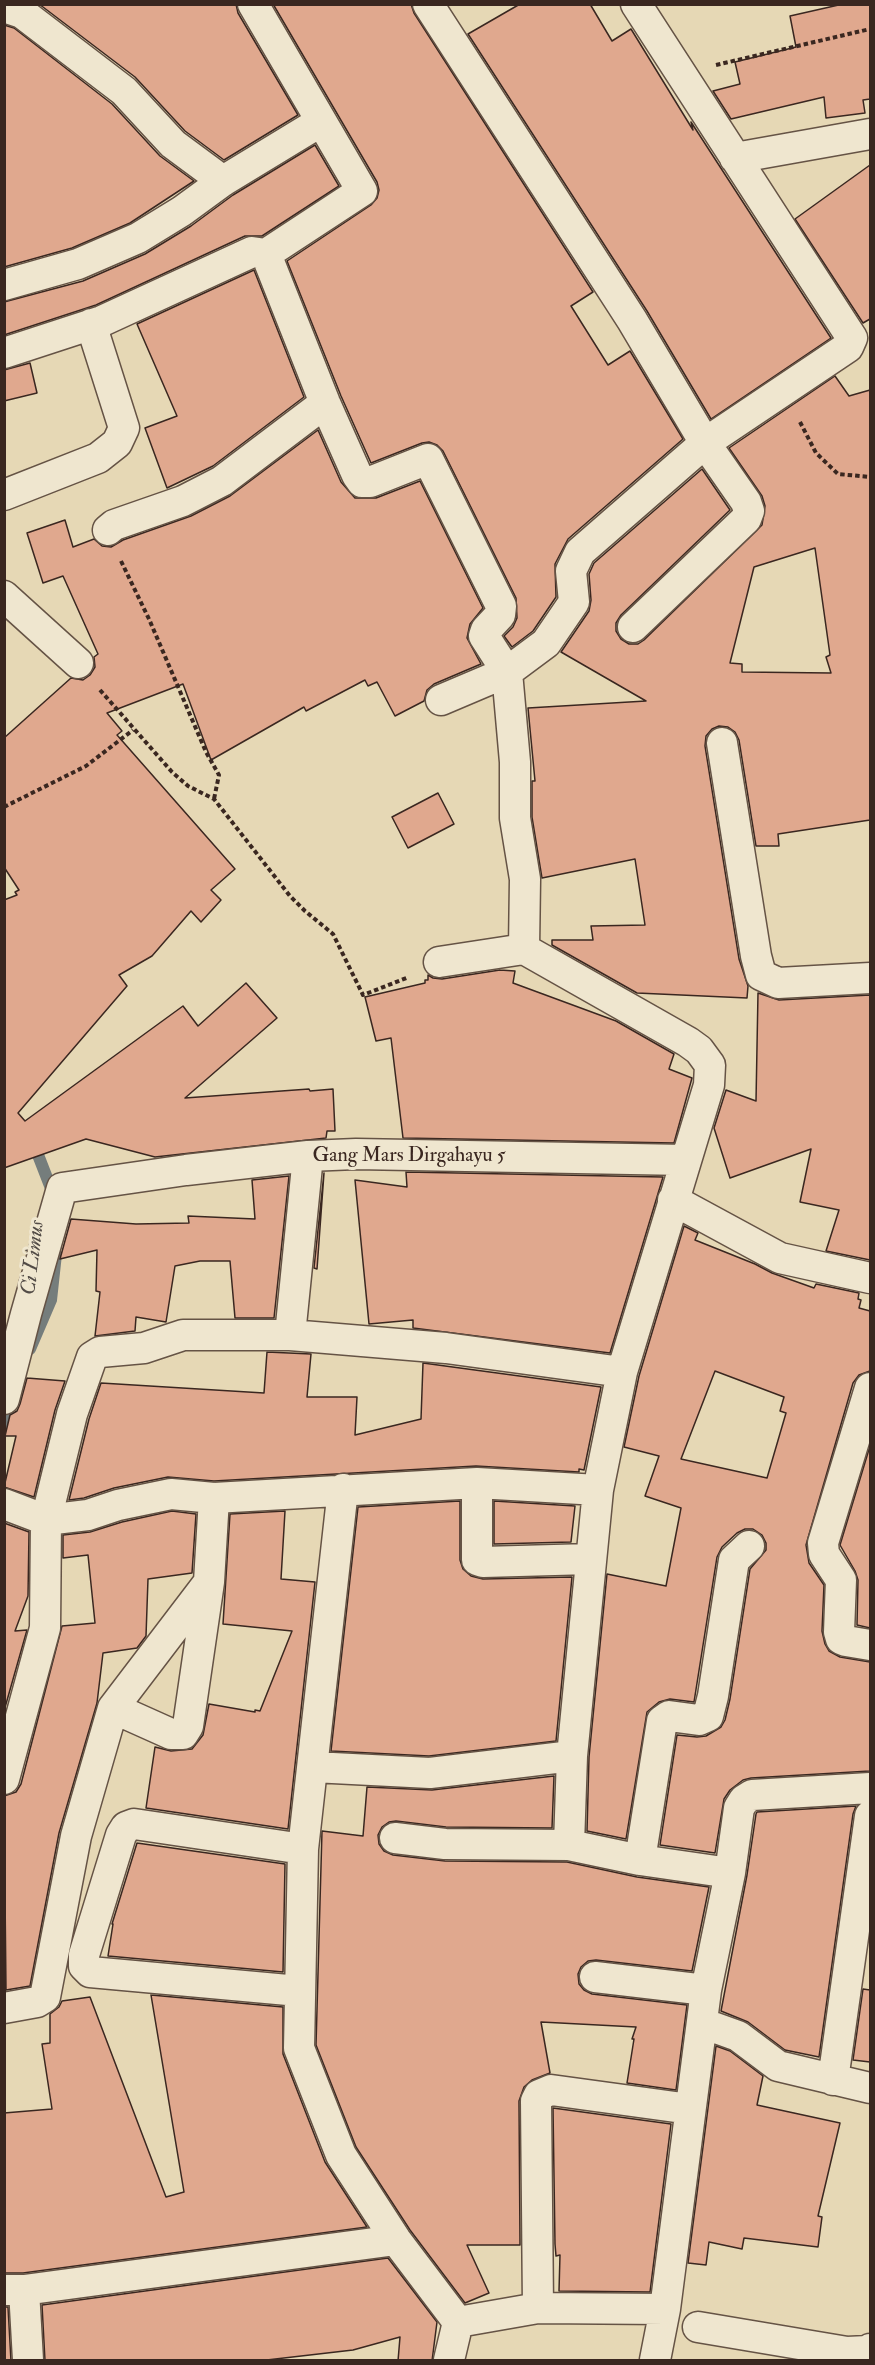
<!DOCTYPE html>
<style>
body{margin:0}
#map{position:relative;width:875px;height:2365px;overflow:hidden;background:#e6d8b5;font-family:"IM FELL Double Pica",serif}
canvas{display:block}
.frame{position:absolute;inset:0;border:6px solid #3a2720;pointer-events:none}
</style>
<div id="map">
<canvas width="875" height="2365"></canvas>
<div class="frame"></div>
</div>
<script>
const ctx = document.querySelector('canvas').getContext('2d');
ctx.lineJoin = 'round';
const toPath = rows => new Path2D(rows.map(r => 'M' + r).join(''));
function stroke(path, color, width, dash) { ctx.strokeStyle = color; ctx.lineWidth = width; ctx.lineCap = dash ? 'butt' : 'round'; ctx.setLineDash(dash || []); ctx.stroke(path); }
function paint(path, color) { ctx.fillStyle = color; ctx.fill(path, 'evenodd'); }
function drawText(font, color, halo, rows, align = 'center') {
  ctx.font = font + ' "IM FELL Double Pica",serif'; ctx.lineWidth = 6; ctx.setLineDash([]); ctx.textBaseline = 'middle'; ctx.strokeStyle = halo; ctx.fillStyle = color; for (const [text, x, y, turn = 0] of rows) {
    ctx.save(); ctx.translate(x, y); ctx.rotate((+turn || 0) * Math.PI / 180); ctx.textAlign = isNaN(turn) ? turn : align; if (halo) ctx.strokeText(text, 0, 0); ctx.fillText(text, 0, 0); ctx.restore();
  }
}
stroke(toPath([
 [33,1142,54,1196],
 [30,1349,51,1300,56,1254],
 [4,1424,11,1398]
]), '#757d7c', 12);
const building = toPath([
 [39,4,236,4,238,13,298,115,224,160,185,131,135,77,39,4],
 [273,4,411,4,414,13,593,292,571,306,608,365,630,351,683,439,568,539,555,564,556,597,533,631,512,647,504,636,513,627,517,618,516,598,443,451,437,445,429,442,422,443,371,463,341,396,287,261,371,205,377,198,379,190,377,182,273,4],
 [520,4,590,4,612,41,631,29,693,130,691,122,831,338,711,419,647,311,468,34,520,4],
 [843,4,870,4,870,99,863,100,865,113,826,118,824,97,731,119,713,91,740,84,735,62,796,47,790,16,843,4],
 [4,25,14,28,112,104,160,156,194,181,130,223,72,248,4,267,4,25],
 [315,145,339,186,262,236,245,236,96,305,4,335,4,302,83,281,145,254,191,226,233,195,315,145],
 [870,165,870,319,863,323,795,219,870,165],
 [254,270,304,397,213,466,167,488,145,428,177,416,137,324,254,270],
 [30,363,37,393,4,401,4,370,30,363],
 [835,376,849,396,870,390,870,820,778,834,779,846,756,846,739,740,735,732,728,727,719,726,712,729,706,736,705,746,739,959,748,986,747,998,637,993,552,945,552,940,593,940,591,926,645,925,635,859,542,878,532,817,532,781,535,781,528,708,646,701,561,652,589,611,591,600,589,574,594,563,702,469,730,510,621,615,616,623,616,631,621,639,629,644,638,644,644,640,762,525,765,506,762,496,729,448,835,376],
 [815,548,830,655,826,657,831,673,742,672,742,664,730,663,754,567,815,548],
 [318,430,341,482,355,498,376,498,420,481,483,608,470,624,467,638,481,664,434,684,427,690,424,701,395,716,377,682,368,686,365,680,306,711,304,707,211,760,183,684,107,713,122,731,117,735,235,869,211,890,221,900,201,922,191,911,152,956,119,975,127,986,18,1113,25,1121,183,1006,198,1026,246,983,277,1018,185,1098,309,1089,310,1091,333,1089,335,1131,327,1131,326,1138,155,1157,86,1139,4,1168,4,900,17,895,15,892,19,890,4,867,4,738,71,678,83,680,90,675,95,667,94,657,98,654,63,576,43,583,27,533,65,520,73,547,94,539,102,546,111,547,123,540,191,516,230,496,318,430],
 [438,793,454,824,408,848,392,817,438,793],
 [500,970,515,971,513,983,616,1021,674,1054,669,1069,692,1078,674,1143,403,1138,391,1038,376,1041,365,997,425,983,425,980,428,980,428,975,433,978,442,979,500,970],
 [758,993,779,1000,870,995,870,1260,826,1251,839,1210,800,1202,811,1149,730,1178,714,1128,726,1090,756,1101,758,993],
 [406,1172,663,1177,610,1353,413,1328,413,1320,369,1324,355,1180,407,1187,406,1172],
 [324,1173,317,1269,314,1268,324,1173],
 [289,1176,274,1318,235,1318,230,1261,200,1261,175,1266,166,1322,136,1317,135,1331,95,1336,100,1292,96,1291,97,1250,60,1259,71,1219,136,1224,189,1223,188,1216,255,1219,252,1180,289,1176],
 [684,1226,698,1233,695,1240,755,1264,772,1273,814,1288,816,1284,859,1293,858,1299,861,1300,859,1308,870,1311,870,1371,859,1375,853,1383,806,1545,809,1563,824,1585,822,1631,825,1644,829,1651,840,1657,870,1662,870,1771,751,1778,743,1780,730,1790,724,1799,715,1853,660,1845,677,1735,697,1737,706,1736,721,1727,725,1720,730,1699,750,1569,766,1550,766,1543,762,1535,753,1529,745,1529,737,1533,722,1547,717,1557,694,1702,670,1699,659,1702,647,1712,626,1839,587,1831,589,1757,607,1574,666,1586,681,1508,645,1496,659,1456,624,1447,639,1376,684,1226],
 [715,1371,784,1397,780,1411,786,1413,767,1478,681,1459,715,1371],
 [267,1352,311,1354,307,1397,357,1397,355,1435,421,1419,423,1363,601,1387,584,1470,579,1469,579,1472,476,1466,214,1481,168,1477,114,1488,84,1498,69,1500,89,1419,101,1383,264,1393,267,1352],
 [27,1378,65,1381,55,1410,34,1497,4,1487,16,1436,5,1436,10,1415,17,1411,20,1404,27,1378],
 [870,1446,870,1628,857,1625,858,1580,855,1571,840,1545,870,1446],
 [460,1501,460,1560,463,1569,471,1576,483,1579,572,1577,556,1741,429,1756,331,1751,358,1507,460,1501],
 [494,1501,575,1506,571,1542,494,1544,494,1501],
 [172,1511,196,1514,192,1573,148,1579,146,1636,137,1648,103,1653,97,1703,59,1833,30,1986,6,1990,4,1796,16,1792,21,1784,62,1626,95,1623,88,1555,63,1558,63,1535,90,1532,122,1522,172,1511],
 [285,1511,281,1579,315,1582,288,1829,146,1808,155,1747,171,1751,192,1749,203,1735,209,1704,255,1712,255,1710,260,1711,292,1631,223,1624,230,1514,285,1511],
 [4,1523,29,1532,28,1596,15,1631,27,1630,4,1711,4,1523],
 [554,1776,552,1828,446,1827,396,1821,389,1822,382,1827,378,1835,379,1844,384,1851,393,1855,445,1861,567,1862,637,1877,709,1887,692,1971,596,1960,588,1961,581,1967,578,1974,579,1984,584,1990,592,1994,687,2005,676,2090,627,2083,634,2039,632,2039,636,2027,541,2022,550,2073,532,2080,524,2087,519,2101,520,2245,467,2245,489,2293,465,2303,410,2230,356,2147,316,2045,322,1831,363,1836,367,1787,432,1790,554,1776],
 [856,1806,853,1814,819,2057,785,2050,748,2022,721,2011,747,1875,756,1814,757,1812,856,1806],
 [137,1843,285,1864,283,1972,108,1956,113,1924,112,1924,137,1843],
 [863,1989,870,1990,870,2062,853,2060,863,1989],
 [151,1995,283,2007,283,2054,325,2162,367,2227,23,2273,4,2273,4,2113,52,2109,42,2044,50,2043,50,2014,59,2007,62,2001,90,1997,166,2197,184,2192,151,1995],
 [716,2046,730,2051,763,2076,757,2105,840,2123,818,2216,822,2217,818,2247,744,2238,742,2249,709,2242,706,2265,688,2263,716,2046],
 [553,2108,671,2124,650,2292,559,2291,560,2255,556,2256,555,2244,553,2108],
 [388,2258,437,2322,432,2361,398,2361,400,2337,353,2350,258,2361,45,2361,42,2305,388,2258],
 [4,2307,8,2307,11,2361,4,2361,4,2307]
]);
paint(building, '#e0a88e');
stroke(building, '#3a2720', 1.5);
const minor = toPath([
 [253,4,362,191,266,254],
 [428,4,632,320,705,443,746,502,749,511,746,519,633,627],
 [4,7,22,13,124,91,173,144,223,181],
 [735,158,870,134],
 [4,285,78,264,138,238,182,211,223,181,320,122],
 [4,353,102,321,252,252,266,254,325,403,357,475,362,482,370,482,428,459,501,606,500,615,486,630,484,636,507,672,515,762,515,818,525,879,524,949],
 [4,495,98,458,117,443,124,428,91,324],
 [108,530,114,525,183,501,222,481,325,403],
 [4,596,78,663],
 [441,700,507,672,546,643,574,602,571,571,580,552,705,443,848,347,852,338,636,4],
 [722,743,756,956,761,975,778,983,870,978],
 [439,962,524,949,688,1042,699,1050,710,1065,709,1085,622,1372,598,1490,572,1756,569,1845,640,1860,730,1873],
 [673,1200,780,1258,870,1278],
 [290,1335,308,1156],
 [870,1388,823,1543,824,1554,841,1580,839,1632,841,1639,846,1641,870,1645],
 [4,1399,26,1314,62,1188,186,1170,308,1156,356,1154,686,1160],
 [477,1483,477,1560,483,1562,590,1559],
 [343,1489,303,1849,299,2048,341,2155,396,2240,458,2322],
 [4,1504,46,1520,88,1515,118,1505,171,1494,214,1498,477,1483,598,1490],
 [113,1708,171,1734,183,1734,188,1726,209,1582,214,1498],
 [313,1767,430,1773,572,1756],
 [4,1779,45,1628,46,1520,72,1414,92,1357,100,1352,144,1348,183,1335,290,1335,446,1348,622,1372],
 [395,1838,445,1844,569,1845],
 [640,1860,662,1721,669,1716,699,1720,708,1716,713,1696,734,1560,749,1546],
 [595,1977,706,1990],
 [299,1991,90,1972,84,1966,84,1955,121,1835,126,1827,134,1824,303,1849],
 [4,2008,37,2002,45,1997,76,1836,113,1708,209,1582],
 [702,2023,738,2036,778,2066,870,2088],
 [833,2080,870,1816],
 [4,2290,24,2290,396,2240],
 [24,2290,28,2360],
 [538,2308,536,2101,539,2095,551,2090,690,2109],
 [458,2322,538,2308,665,2309],
 [698,2327,847,2352,868,2351,870,2349],
 [449,2360,458,2322],
 [655,2360,665,2309,706,1990,730,1873,739,1808,744,1800,752,1795,870,1788]
]);
stroke(minor, '#655345', 33);
stroke(toPath([
 [716,65,870,29],
 [800,422,816,453,838,474,870,477],
 [121,561,149,619,206,752,219,775,214,799],
 [100,690,172,772,188,786,214,799,290,896,305,911,333,934,363,995,409,977],
 [4,807,86,766,133,730]
]), '#3a2720', 4, [4.5, 3]);
stroke(minor, '#efe6cf', 30);
drawText('20px', '#3a2720', '#efe6cf', [
 ["Gang Mars Dirgahayu 5",409,1157]
]);
drawText('italic 21px', '#524b46', '#efe6cf', [
 ["Ci Limus",34,1258,-83]
]);
</script>
